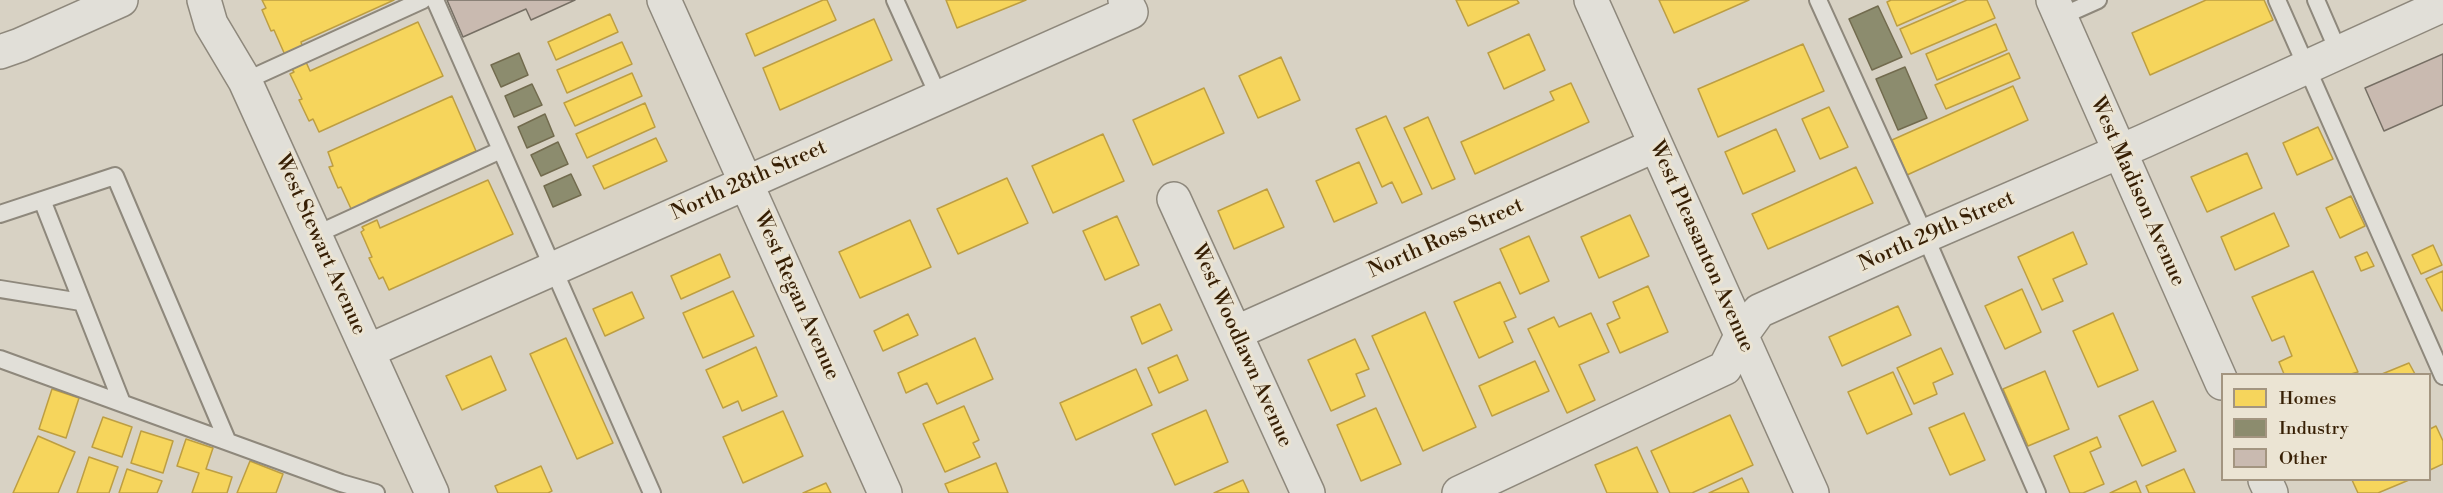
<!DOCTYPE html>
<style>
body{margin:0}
#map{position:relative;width:2443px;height:493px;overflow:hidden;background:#d8d2c4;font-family:"Libre Bodoni",serif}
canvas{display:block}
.legend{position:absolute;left:2221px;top:373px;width:210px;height:108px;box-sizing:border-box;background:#ebe4d3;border:2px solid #a39580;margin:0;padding:8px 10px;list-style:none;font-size:18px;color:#371f04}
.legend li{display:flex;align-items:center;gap:12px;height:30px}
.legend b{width:30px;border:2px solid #a39580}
</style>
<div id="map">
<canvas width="2443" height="493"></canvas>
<ul class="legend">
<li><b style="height:16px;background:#f6d55c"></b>Homes</li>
<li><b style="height:16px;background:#8c8c6e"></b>Industry</li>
<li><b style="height:16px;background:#c9bab0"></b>Other</li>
</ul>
</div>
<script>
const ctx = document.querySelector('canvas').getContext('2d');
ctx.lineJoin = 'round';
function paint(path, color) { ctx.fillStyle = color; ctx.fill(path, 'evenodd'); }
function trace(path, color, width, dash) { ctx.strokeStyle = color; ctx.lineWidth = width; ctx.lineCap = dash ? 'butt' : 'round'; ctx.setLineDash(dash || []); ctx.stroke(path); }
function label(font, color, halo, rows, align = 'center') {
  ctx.font = font + ' "Libre Bodoni",serif'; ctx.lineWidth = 6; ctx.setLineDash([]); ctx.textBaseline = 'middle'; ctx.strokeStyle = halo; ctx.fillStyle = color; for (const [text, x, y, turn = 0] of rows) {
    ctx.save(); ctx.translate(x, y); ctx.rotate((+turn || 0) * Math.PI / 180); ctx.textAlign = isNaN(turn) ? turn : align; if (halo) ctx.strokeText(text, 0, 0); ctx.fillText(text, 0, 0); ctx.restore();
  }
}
const homes = new Path2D(`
 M262 0H394L301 42 304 51 285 55 274 30 271 31 262 10 266 8Z
 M823 0H827L836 20 755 56 746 34Z
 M946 0H1026L957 28Z
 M1456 0H1517L1519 3 1468 26Z
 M1659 0H1749L1674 33Z
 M1891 0H1956L1897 26 1887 2Z
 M1967 0H1987L1995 18 1911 54 1900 29Z
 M2206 0H2264L2273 20 2150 75 2132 33Z
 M610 14 618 32 556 60 548 42Z
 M874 19 892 60 780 110 763 68Z
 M418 22 443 76 319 132 313 119 309 121 299 100 302 99 290 74 294 72 292 69 306 62 310 71Z
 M1996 24 2007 50 1937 80 1926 54Z
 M1529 34 1545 70 1504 89 1488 53Z
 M622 42 632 64 567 93 557 70Z
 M1803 44 1824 91 1718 137 1698 89Z
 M2009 53 2020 78 1946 109 1935 85Z
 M1281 57 1300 100 1258 118 1239 76Z
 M632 73 642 96 575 126 564 103Z
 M1571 83 1589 122 1475 174 1461 142 1554 100 1550 92Z
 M2013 86 2028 120 1907 175 1892 140Z
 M1204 88 1224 133 1153 165 1133 120Z
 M452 96 476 151 368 200 372 208 353 213 341 187 338 188 329 167 333 166 328 152Z
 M645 103 655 127 587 158 576 134Z
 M1829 107 1848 147 1820 159 1802 119Z
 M1386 116 1422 194 1402 203 1392 182 1382 187 1356 129Z
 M1428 117 1455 179 1432 189 1404 128Z
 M2318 127 2333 159 2297 175 2283 143Z
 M1776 129 1795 171 1743 194 1725 152Z
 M1103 134 1124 181 1053 213 1032 166Z
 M656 138 667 161 604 189 593 166Z
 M2247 153 2262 188 2207 212 2191 177Z
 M1359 162 1377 203 1334 222 1316 181Z
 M1856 167 1873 203 1768 249 1752 214Z
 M1007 178 1028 223 958 254 937 209Z
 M488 180 513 234 389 290 383 277 379 279 369 258 372 257 361 232 364 230 362 227 377 220 380 228Z
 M1267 189 1284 227 1234 249 1218 211Z
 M2351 196 2365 226 2340 238 2326 208Z
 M2274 213 2289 246 2235 270 2221 237Z
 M1630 215 1649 256 1599 278 1581 237Z
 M1117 216 1139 265 1105 280 1083 231Z
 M910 220 931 267 860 298 839 252Z
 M2073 232 2087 264 2053 279 2063 301 2042 310 2018 257Z
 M1529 236 1549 281 1520 294 1500 249Z
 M2433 245 2442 265 2421 274 2412 255Z
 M2367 252 2374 266 2361 271 2355 257Z
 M720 254 730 277 681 299 671 276Z
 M2313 271 2358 372 2351 374H2284L2279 362 2292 356 2284 336 2272 341 2252 297Z
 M2443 271V310L2442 311 2426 279Z
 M1500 282 1516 317 1504 322 1513 342 1479 358 1454 302Z
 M1648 286 1668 332 1620 353 1607 324 1620 318 1613 302Z
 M2022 289 2041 332 2005 349 1985 306Z
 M733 291 754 336 703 358 683 313Z
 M632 292 644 318 605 336 593 309Z
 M1160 304 1172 330 1142 344 1131 317Z
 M1898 306 1911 335 1842 366 1829 337Z
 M1425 312 1476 427 1423 451 1372 336Z
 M1591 313 1609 352 1579 365 1595 400 1567 413 1528 329 1554 317 1559 327Z
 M2113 313 2138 370 2098 387 2073 331Z
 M908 314 918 335 883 351 874 331Z
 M566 338 613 443 577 459 530 354Z
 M975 338 993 379 937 404 927 383 906 393 898 373Z
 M1355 339 1369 369 1356 374 1365 396 1331 411 1308 360Z
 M756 347 777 396 742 411 738 401 723 408 706 370Z
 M1941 348 1953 374 1933 383 1937 394 1914 404 1897 368Z
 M1177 355 1188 380 1159 393 1148 368Z
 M491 356 506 390 462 410 446 376Z
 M1535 361 1549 391 1492 416 1479 386Z
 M2409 363 2415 374H2382Z
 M1136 369 1152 405 1076 440 1060 403Z
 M2045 371 2069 429 2028 446 2003 389Z
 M1893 372 1912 414 1867 434 1848 392Z
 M52 389 79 398 66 438 39 429Z
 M2153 401 2176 451 2142 466 2119 416Z
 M964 406 979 440 973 443 980 457 945 472 923 424Z
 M1376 408 1401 464 1361 481 1337 425Z
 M1206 410 1228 462 1175 485 1152 434Z
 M783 411 803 456 743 483 723 437Z
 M1964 413 1985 460 1950 475 1929 428Z
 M1730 415 1753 465 1692 493H1670L1651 451Z
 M103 417 132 427 122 457 92 447Z
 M2436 426 2443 441V464L2430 470V429Z
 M141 431 173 441 163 473 131 463Z
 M38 436 75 452 58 493H13Z
 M2097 437 2101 447 2090 452 2104 484 2083 493H2070L2054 456Z
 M186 439 213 448 206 469 232 477 227 493H192L199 473 177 466Z
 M1637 447 1658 493H1607L1595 465Z
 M89 457 118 467 109 493H77Z
 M250 461 283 474 276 493H237Z
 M996 463 1008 493H949L945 484Z
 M541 466 552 491 548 493H498L495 486Z
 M127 469 162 481 157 493H119Z
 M2184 469 2195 493H2149L2146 486Z
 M1742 478 1749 493H1709Z
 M1243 480 1249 493H1214Z
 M2352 480H2409L2378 493H2358Z
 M2136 481 2141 493H2110Z
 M826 483 831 493H803Z`);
const industry = new Path2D(`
 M1878 6 1902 57 1872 70 1849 19Z
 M519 53 528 75 501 87 491 65Z
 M1905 67 1927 118 1898 130 1876 79Z
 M532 84 542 105 514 117 505 96Z
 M545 114 554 136 527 148 518 127Z
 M558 142 568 164 541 176 531 155Z
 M571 174 581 195 553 207 544 186Z`);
const building = new Path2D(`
 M447 0H575L531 20 526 9 463 37Z
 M2443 54V105L2384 131 2365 88Z`);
const service = new Path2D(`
 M435 0 652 493
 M895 0 939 97
 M1818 0 1925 236 2037 493
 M2277 0 2443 376
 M2316 0 2339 53
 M2060 17 2098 0
 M245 81 423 0
 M42 200 122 403
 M0 214 115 176 227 440
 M315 235 501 150
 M0 289 81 302
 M0 359 341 483 376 493`);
const minor = new Path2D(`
 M204 0 211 24 245 81 432 493
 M664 0 885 493
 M1591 0 1812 493
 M2053 0 2222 383
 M1174 199 1308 493
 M1235 333 1656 145
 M368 351 1131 12 1125 0
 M2265 480 2271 493
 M1459 493 1725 368 1741 336 1759 311 1925 236 2144 141 2443 5`);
const tertiary = new Path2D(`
 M0 52 20 45 121 0`);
const streetNames = [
 ["North 28th Street",749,181,-24],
 ["West Madison Avenue",2137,192,66],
 ["North 29th Street",1937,232,-24],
 ["North Ross Street",1446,239,-24],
 ["West Stewart Avenue",320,245,66],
 ["West Pleasanton Avenue",1701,247,66],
 ["West Regan Avenue",796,296,66],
 ["West Woodlawn Avenue",1241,346,66]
];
paint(homes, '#f6d55c');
trace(homes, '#bd9e42', 1.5);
paint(industry, '#8c8c6e');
trace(industry, '#726b4e', 1.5);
paint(building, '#c9bab0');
trace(building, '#766f64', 1.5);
trace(service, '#8e887c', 20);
trace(minor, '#8e887c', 36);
trace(tertiary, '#8e887c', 36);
trace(service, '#e1dfd8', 16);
trace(minor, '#e1dfd8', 33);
trace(tertiary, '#e1dfd8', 33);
label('21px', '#371f04', '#ebe4d3', streetNames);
</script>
